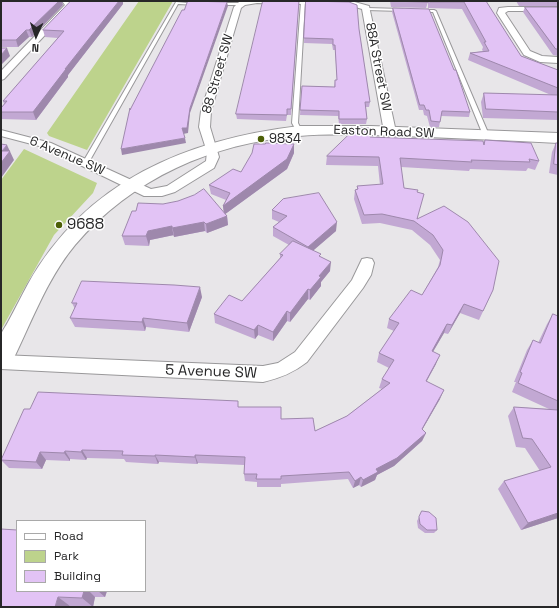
<!DOCTYPE html>
<style>
body{margin:0}
#map{position:relative;width:559px;height:608px;overflow:hidden;background:#e8e6e9;font-family:"Space Grotesk",sans-serif}
canvas{display:block}
.frame{position:absolute;inset:0;border:2px solid #272728;pointer-events:none}
.legend{position:absolute;left:16px;top:520px;width:130px;height:72px;box-sizing:border-box;background:#fff;border:1px solid #a9a9a9;margin:0;padding:5px 7px;list-style:none;font-size:12px;color:#272728}
.legend li{display:flex;align-items:center;gap:8px;height:20px}
.legend b{width:20px;border:1px solid #a9a9a9}
.north{position:absolute;left:16px;top:16px;width:40px;height:40px;-webkit-text-stroke:3px #fff;paint-order:stroke;rotate:183deg;font-size:11px;font-weight:700;line-height:16px;text-align:center;color:#272728}
.north::after{content:'';display:block;margin:auto;width:14px;height:18px;background:#272728;clip-path:polygon(50% 0,100% 100%,50% 72%,0 100%)}
</style>
<div id="map">
<canvas width="559" height="608"></canvas>
<div class="frame"></div>
<ul class="legend">
<li><b style="height:5px;background:#fff"></b>Road</li>
<li><b style="height:11px;background:#bdd38c"></b>Park</li>
<li><b style="height:11px;background:#e2c3f5"></b>Building</li>
</ul>
<div class="north">N</div>
</div>
<script>
const ctx = document.querySelector('canvas').getContext('2d');
ctx.lineJoin = 'round';
function paint(path, color) { ctx.fillStyle = color; ctx.fill(path, 'evenodd'); }
function trace(path, color, width, dash) { ctx.strokeStyle = color; ctx.lineWidth = width; ctx.lineCap = dash ? 'butt' : 'round'; ctx.setLineDash(dash || []); ctx.stroke(path); }
function label(font, color, halo, rows, align = 'center') {
  ctx.font = font + ' "Space Grotesk",sans-serif'; ctx.lineWidth = 3; ctx.setLineDash([]); ctx.textBaseline = 'middle'; ctx.strokeStyle = halo; ctx.fillStyle = color; for (const [text, x, y, turn = 0] of rows) {
    ctx.save(); ctx.translate(x, y); ctx.rotate((+turn || 0) * Math.PI / 180); ctx.textAlign = isNaN(turn) ? turn : align; if (halo) ctx.strokeText(text, 0, 0); ctx.fillText(text, 0, 0); ctx.restore();
  }
}
const green = new Path2D(`
 M139 1H173L87 150 49 136 47 133Z
 M24 149 97 183 93 193 54 235 1 330V180Z`);
const lane = new Path2D(`
 M303 1 305 2 298 123 302 131 299 133 297 132 292 123 301 2Z
 M176 2 199 4 197 5 178 4 89 162 86 164 84 163 83 162Z
 M216 3H240L242 4 240 5H217Z
 M367 8 402 9 404 10 402 11 366 10Z
 M420 10H434L436 11 489 135 488 136 483 135 433 12H419Z`);
const street = new Path2D(`
 M62 1H71L73 5 4 79 1 80V71L65 5Z
 M240 1H351L369 6 396 132 394 134H386L384 132 362 9 349 5 257 3 245 5 241 8 211 111 210 127 219 157 214 168 175 192 162 196H144L43 147 1 136V130L51 143 151 189 167 186 206 161 207 152 199 127 201 111 234 7Z
 M508 7H558V11H508L505 13 530 51 542 56 558 57V63L540 62 524 55 497 13 499 8Z
 M367 258 372 259 374 263 371 275 363 288 307 362C293 373 280 378 263 382L1 369V355L263 366 278 363 295 352 352 280 362 259Z`);
const secondary = new Path2D(`
 M300 126H371L558 133V143C506 140 453 138 401 136 367 135 333 133 299 136 213 143 132 178 75 245 46 280 30 326 10 366L1 369C1 359 0 345 1 335 2 331 6 326 8 322 15 309 21 297 28 284 86 181 187 139 300 126Z`);
const wall = new Path2D(`
 M1 1 63 5 32 37H29L18 47H1Z
 M71 1H123V4L68 75V77L36 120 1 119V108L4 104 3 101 58 38 45 37 43 30Z
 M299 1 291 115H287L286 121 237 119 236 114Z
 M306 1 359 29 370 102 369 107H366L367 119 366 124H339L338 116 300 115 302 86 334 87 335 80H337L335 50H333L332 44 304 43Z
 M390 1H427L428 2 426 8 391 7Z
 M428 1H486L521 56 558 70V120L483 118 481 102 484 93 551 95 468 60 470 53 483 51 482 50 483 47 462 9 428 8Z
 M516 1H558V6H519Z
 M525 7H558V56L553 55 523 12Z
 M393 8 470 112 469 117 441 116 439 127H430L427 116 424 115 423 110H419L392 12Z
 M370 137 483 143 485 140 539 161 535 170 528 168 526 171 470 169 469 171 401 167 404 188 417 192 418 219 493 290 479 320 460 313 448 334 444 333 433 352 436 364 427 381 440 399 422 430 426 433 422 441 394 466 377 475 375 480 361 487 359 485 353 488 348 479 281 484V487H257V482L245 481 244 474V465L198 463 197 464 159 462 158 464 126 462 124 459 87 458 86 460 70 459V461L46 460 42 469 9 468 1 460 30 409 239 407 281 419 315 431 347 416 382 389 379 388 382 379 389 368 377 362 379 353 394 331 387 328 389 319 422 295 438 267 440 260 430 245 412 230 380 223 362 224 354 199 355 190H357V186L380 185 378 166 326 165 327 156Z
 M556 143H558V175L549 173 552 152Z
 M294 144V153L287 169 225 214 227 216 228 225 207 233 205 231 174 237V235L150 240 149 246 125 245 122 236 224 212 223 206 226 200 211 194 209 185 241 172Z
 M272 210 336 231 313 250 321 257 330 271 321 282V286L310 300 308 299 290 322 287 321 273 341 258 335 255 339 215 323 214 314 242 301 280 258V254L289 245 273 236V227L279 222 272 219Z
 M202 297 189 332 146 327 145 331 75 327 70 318 75 309 72 303Z
 M553 314 558 316V518L521 530 498 489 504 481 540 471 525 448 516 447 508 416 514 407 549 409 512 392 516 382H514L527 350 533 340 538 343 547 324Z
 M422 511 437 530 434 533H425L418 528 417 521Z
 M17 591H107L105 597H95L93 607 70 606Z`);
const shadedWall = new Path2D(`
 M59 1H62L63 5 32 37 29 30Z
 M119 1H123V4L68 75V77L36 120 33 112 65 69Z
 M227 2 228 6 190 113 188 133 183 134 182 128 190 108Z
 M26 30 29 37 18 47 16 40Z
 M7 48 10 56 1 65V55Z
 M185 138 186 143 122 155 121 149Z
 M294 144V153L287 169 224 215 223 206Z
 M7 145 14 160 1 178V163L2 151Z
 M227 216 228 225 207 233 206 224Z
 M204 222 205 231 174 237 172 228Z
 M337 222 336 231 307 256 308 247Z
 M172 226 174 235 150 240 149 246 146 236 148 231Z
 M331 262 330 271 321 282V286L310 300V290L319 276Z
 M200 287 202 297 189 332 187 323Z
 M308 289V299L290 322V313Z
 M464 304 460 313 448 334 452 325Z
 M287 311V321L273 341V332Z
 M143 318 146 327 145 331 142 322Z
 M447 324 444 333 428 360 432 351Z
 M258 325V335L255 339 254 330Z
 M440 355 436 364 422 389 426 381Z
 M444 390 440 399 418 437 422 429Z
 M426 433 422 441 394 466 377 475 375 480 361 487 363 480 376 469Z
 M82 450 87 458 86 460 81 452Z
 M65 451 70 459V461L64 453Z
 M40 452 46 460 42 469 36 462Z
 M155 455 159 462 158 464 155 456Z
 M195 455 198 463 197 464 195 457Z
 M361 477 359 485 353 488 355 481Z
 M558 513V518L521 530 528 523Z
 M84 591H89L95 597 93 607 82 598Z
 M98 591H107L105 597Z
 M58 597 70 606V607H55Z`);
const building = new Path2D(`
 M1 1H59L29 30H26L16 40H1Z
 M71 1H119L65 69H66L33 112H1V108L7 101H3L64 31 43 30Z
 M188 1 227 2 190 108 187 128H182L185 138 121 149 130 108V110L182 10H184Z
 M263 1H299L291 109H287V115L236 114Z
 M306 1 349 2 357 5 359 29 370 102H365L367 119H339V111L300 110 302 86 335 87V80H337L335 45H333V39L304 38Z
 M392 1H427L428 2Z
 M430 1H486L521 56 558 70V88L470 53 489 51 484 42H486L464 2H430Z
 M525 7H558V49H556Z
 M393 8 429 9 454 70H456L470 112 442 111 440 122 431 121 429 110H426L424 105H420Z
 M1 48H7L1 55Z
 M484 93 558 95V112L486 109Z
 M357 127 369 128 370 137 483 141 484 145 485 140 531 143 539 161 529 159 530 162 471 160 472 162 400 158 404 188 418 190 417 192 424 194 417 219 444 206 468 222 499 261 493 290 483 311 464 304 452 325 447 324 432 351 440 355 426 381 444 390 422 429 426 433 397 458 376 469 378 472 363 480 361 477 355 481 349 472 281 476V479H256L257 474H244L245 457 195 455V457L155 455V456L122 455 123 451 82 450 81 452 65 451 64 453 40 452 36 462 1 460 24 409H30L38 392 238 401V407H281V419L313 418 315 431 347 416 390 383 382 379 394 360 379 353 399 323 389 319 411 290 422 295 440 265 443 250 433 235 414 221 382 214 364 215 355 190 358 189 357 186 383 184 379 157 327 156Z
 M266 143 294 144 287 159 223 206 230 193 209 185 233 169 241 172 252 153 254 144H265Z
 M556 143H558V165L554 164Z
 M1 144 7 145 2 151H10L1 163Z
 M204 189 227 216 206 224 204 222 172 228V226L148 231 146 236H122L132 211H136L138 203 163 204 178 201 194 195Z
 M319 193 337 222 308 247 273 227 287 216 272 210 283 199Z
 M293 241 321 254 319 256 331 262 319 276 321 277 310 290 308 289 290 313 287 311 273 332 258 325 254 330 214 314 229 295 242 301 283 255 280 254Z
 M82 281 174 285 200 287 187 323 143 318 142 322 70 318 77 303H72Z
 M553 314 558 316V401L518 383 522 373 520 372 533 340 540 343Z
 M514 407 558 410V513L528 523 504 481 551 467 532 439 523 438Z
 M422 511 429 512 436 518 437 530H427L420 524 419 517Z
 M1 529 17 530V591H84L82 598 58 597 55 607H1Z`);
const markers = [
 [261,139,4,"#4c5f07"],
 [59,225,4,"#4c5f07"]
];
const farStreetnames = [
 ["88A Street SW",378,67,79],
 ["88 Street SW",218,74,-74],
 ["Easton Road SW",384,132,2],
 ["6 Avenue SW",67,156,23]
];
const farPoinames = [
 ["9834",269,139]
];
const poiNames = [
 ["9688",67,225]
];
const streetNames = [
 ["5 Avenue SW",211,372,2]
];
paint(green, '#bdd38c');
trace(lane, '#99989a', 2);
trace(street, '#99989a', 2);
trace(secondary, '#99989a', 2);
paint(lane, '#fff');
paint(street, '#fff');
paint(secondary, '#fff');
paint(wall, '#c2a8d3');
paint(shadedWall, '#9e88ac');
paint(building, '#e2c3f5');
trace(building, '#9e88ac', 1);
for (const [x, y, r, color] of markers) { const dot = new Path2D(); dot.arc(x, y, r, 0, 2 * Math.PI); ctx.fillStyle = color; ctx.fill(dot); trace(dot, '#fff', 1.5); }
label('13px', '#272728', '#fff', farStreetnames);
label('13px', '#272728', '#fff', farPoinames, 'left');
label('15px', '#272728', '#fff', poiNames, 'left');
label('15px', '#272728', '#fff', streetNames);
</script>
